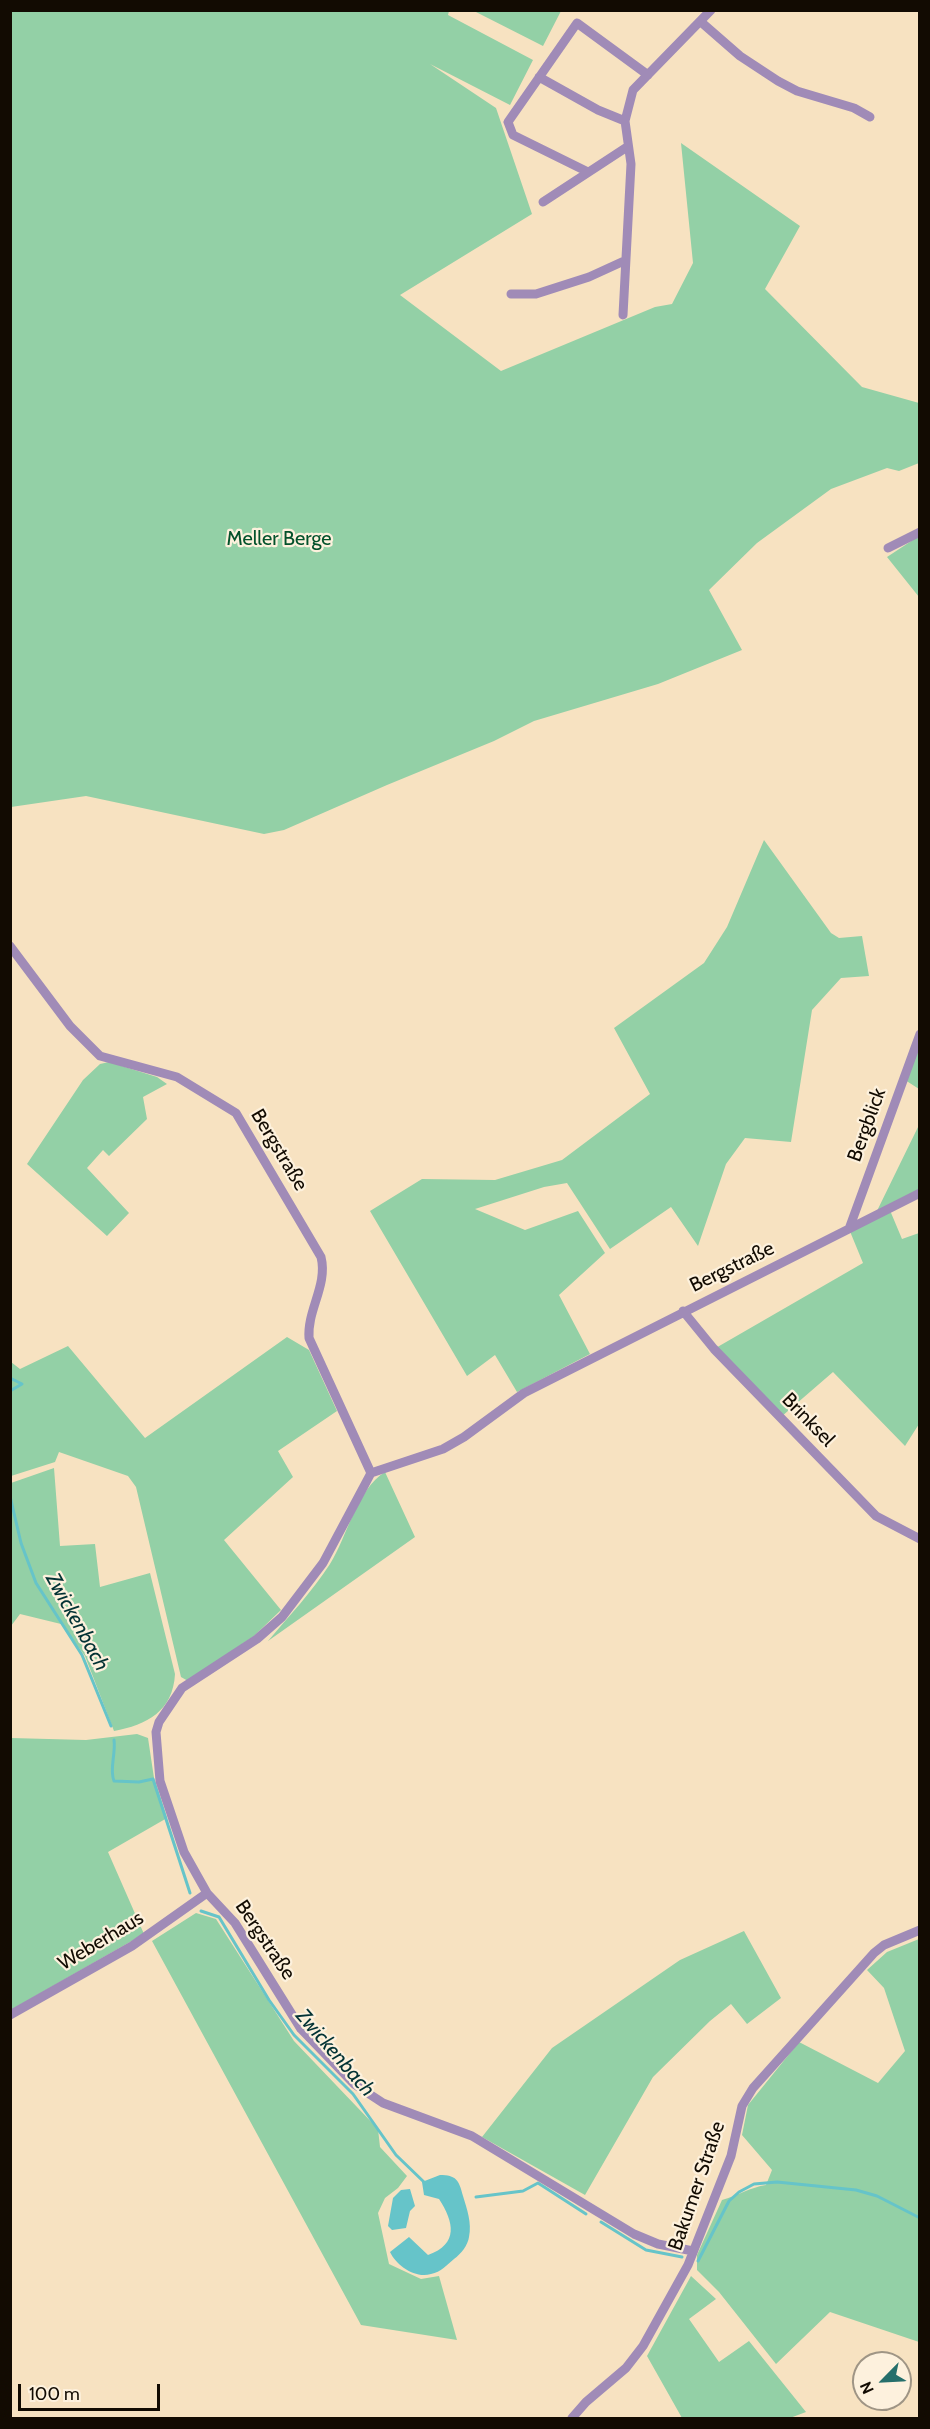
<!DOCTYPE html>
<meta charset="utf-8">
<style>
body{margin:0}
#map{position:relative;width:930px;height:2429px;overflow:hidden;background:#f7e2c1;font-family:Cabin,sans-serif}
canvas{display:block}
.frame{position:absolute;inset:0;border:12px solid #120b02;pointer-events:none}
.north{position:absolute;left:852px;top:2351px;width:60px;height:60px;box-sizing:border-box;background:#fdf1dd;border:2px solid #9f9585;border-radius:50%;rotate:246deg;font-size:16px;font-weight:700;line-height:24px;text-align:center;color:#120b02}
.north::after{content:'';display:block;margin:auto;width:21px;height:27px;background:#256f6b;clip-path:polygon(50% 0,100% 100%,50% 72%,0 100%)}
.scale{position:absolute;left:18px;top:2384px;width:142px;height:27px;box-sizing:border-box;border:3px solid #120b02;border-top:0;padding-left:8px;font-size:18px;line-height:21px;white-space:nowrap;color:#120b02;-webkit-text-stroke:4px #fdf1dd;paint-order:stroke}
</style>
<div id="map">
<canvas width="930" height="2429"></canvas>
<div class="frame"></div>
<div class="north">N</div>
<div class="scale">100 m</div>
</div>
<script>
const ctx = document.querySelector('canvas').getContext('2d');
ctx.lineJoin = 'round';
function paint(path, color) { ctx.fillStyle = color; ctx.fill(path, 'evenodd'); }
function trace(path, color, width, dash) { ctx.strokeStyle = color; ctx.lineWidth = width; ctx.lineCap = dash ? 'butt' : 'round'; ctx.setLineDash(dash || []); ctx.stroke(path); }
function label(font, color, halo, rows, align = 'center') {
  ctx.font = font + ' Cabin,sans-serif'; ctx.lineWidth = 4.5; ctx.setLineDash([]); ctx.textBaseline = 'middle'; ctx.strokeStyle = halo; ctx.fillStyle = color; for (const [text, x, y, turn = 0] of rows) {
    ctx.save(); ctx.translate(x, y); ctx.rotate((+turn || 0) * Math.PI / 180); ctx.textAlign = isNaN(turn) ? turn : align; if (halo) ctx.strokeText(text, 0, 0); ctx.fillText(text, 0, 0); ctx.restore();
  }
}
const green = new Path2D(`
 M10 11H449L448 15 533 60 510 105 430 64 496 108 532 214 400 295 501 371 655 307 672 304 693 263 681 143 800 226 765 289 862 387 919 403V463L899 471 887 468 831 489 757 543 709 590 742 650 658 684 534 721 494 741 387 785 284 830 264 834 86 796 11 807Z
 M474 11H561L543 46Z
 M919 536V597L887 557Z
 M764 840 831 933 839 938 862 936 869 976 841 978 812 1010 791 1142 745 1138 726 1164 698 1246 671 1207 610 1249 567 1183 544 1187 475 1209 525 1230 578 1211 605 1253 559 1295 590 1354 517 1392 495 1355 467 1376 370 1211 422 1179 495 1180 562 1160 650 1094 614 1028 704 963 727 927Z
 M919 1037V1089L905 1080Z
 M109 1062 157 1077 167 1084 143 1097 147 1119 109 1156 103 1150 87 1168 129 1213 107 1236 27 1164 83 1080 100 1064Z
 M919 1125V1190L889 1208 902 1239 919 1233V1424L905 1446 833 1372 781 1417 714 1349 863 1263 849 1229 875 1215Z
 M287 1337 309 1350 337 1411 278 1451 293 1477 224 1540 281 1610 254 1636 188 1681 181 1677 136 1487 128 1476 59 1452 55 1462 11 1476V1362L20 1369 68 1346 145 1438Z
 M54 1468 60 1546 95 1544 100 1587 150 1573 175 1674C173 1711 147 1725 114 1731L85 1656 61 1624 20 1614 11 1626V1483Z
 M385 1472 415 1537 268 1641C289 1616 312 1592 330 1564 347 1537 357 1489 385 1472Z
 M137 1734 148 1738 154 1778 167 1818 108 1852 144 1934 11 2010V1738L86 1740Z
 M196 1913 216 1919 294 2041 378 2129 380 2147 407 2176 398 2188 385 2198 378 2213 389 2264 421 2279 439 2276 457 2340 361 2325 152 1941Z
 M744 1931 781 1998 747 2024 731 2004 710 2021 653 2077 585 2195 482 2137 552 2048 680 1960Z
 M919 1939V2342L830 2312 776 2364 719 2292 697 2270V2255L722 2200C737 2196 751 2187 766 2185L772 2170 742 2135 748 2105 799 2042 878 2083 905 2051 884 1988 867 1970 887 1952Z
 M691 2276 716 2299 689 2319 719 2362 749 2341 806 2412 790 2418H682L647 2356Z`);
const water = new Path2D(`
 M440 2175C456 2175 459 2180 463 2196 467 2209 472 2223 469 2237 468 2245 461 2254 454 2259 447 2265 441 2272 431 2274 415 2279 396 2265 390 2252L409 2237 428 2255C459 2244 454 2222 439 2199L424 2195 422 2182Z
 M410 2189 415 2206 410 2211 406 2228 392 2230 388 2226 393 2198 401 2190Z`);
const stream = new Path2D(`
 M10 1378 22 1384 10 1391
 M10 1496 21 1543 36 1583 82 1655 111 1726
 M114 1740C116 1754 109 1769 114 1781L139 1782 153 1779 190 1893
 M201 1911 219 1917 269 2000 294 2035 353 2094 396 2155 425 2183
 M476 2197 523 2191 538 2183 586 2214
 M601 2222 646 2250 682 2257
 M698 2261 729 2201 739 2192 754 2184 777 2182 856 2190 877 2196 920 2218`);
const street = new Path2D(`
 M701 22 740 56 778 81 797 91 854 108 870 117
 M539 77 598 110 625 121
 M588 172 513 135 508 122 577 23 648 75
 M543 202 627 147
 M511 294H536L589 277 624 261
 M623 315 631 164 625 121 633 90 711 10
 M888 548 920 532
 M10 946 70 1026 100 1056 177 1077 236 1113 321 1257C328 1285 307 1310 309 1338L371 1473
 M849 1229 920 1034
 M683 1311 714 1349 876 1516 920 1539
 M10 2015 132 1946 207 1893
 M693 2251 658 2244 634 2234 472 2136 383 2103 354 2084 301 2029 235 1923 207 1893 184 1852 160 1781 156 1732 159 1722 182 1688 257 1639 282 1617 323 1563 371 1473 443 1449 464 1437 524 1393 920 1193
 M572 2418 586 2402 626 2368 643 2346 688 2265 731 2156 742 2106 753 2088 874 1953 884 1945 920 1930`);
const parkNames = [
 ["Meller Berge",279,539]
];
const streetNames = [
 ["Bergblick",867,1125,-70],
 ["Bergstraße",279,1150,59],
 ["Bergstraße",732,1267,-26],
 ["Brinksel",808,1420,46],
 ["Bergstraße",265,1940,56],
 ["Weberhaus",101,1941,-31],
 ["Bakumer Straße",697,2186,-71]
];
const waterNames = [
 ["Zwickenbach",77,1622,61],
 ["Zwickenbach",335,2053,49]
];
paint(green, '#93d0a6');
paint(water, '#66c4c9');
trace(stream, '#66c4c9', 3);
trace(street, '#a08bb7', 9);
label('20px', '#03522b', '#fdf1dd', parkNames);
label('20px', '#120b02', '#fdf1dd', streetNames);
label('italic 21px', '#023234', '#fdf1dd', waterNames);
</script>
